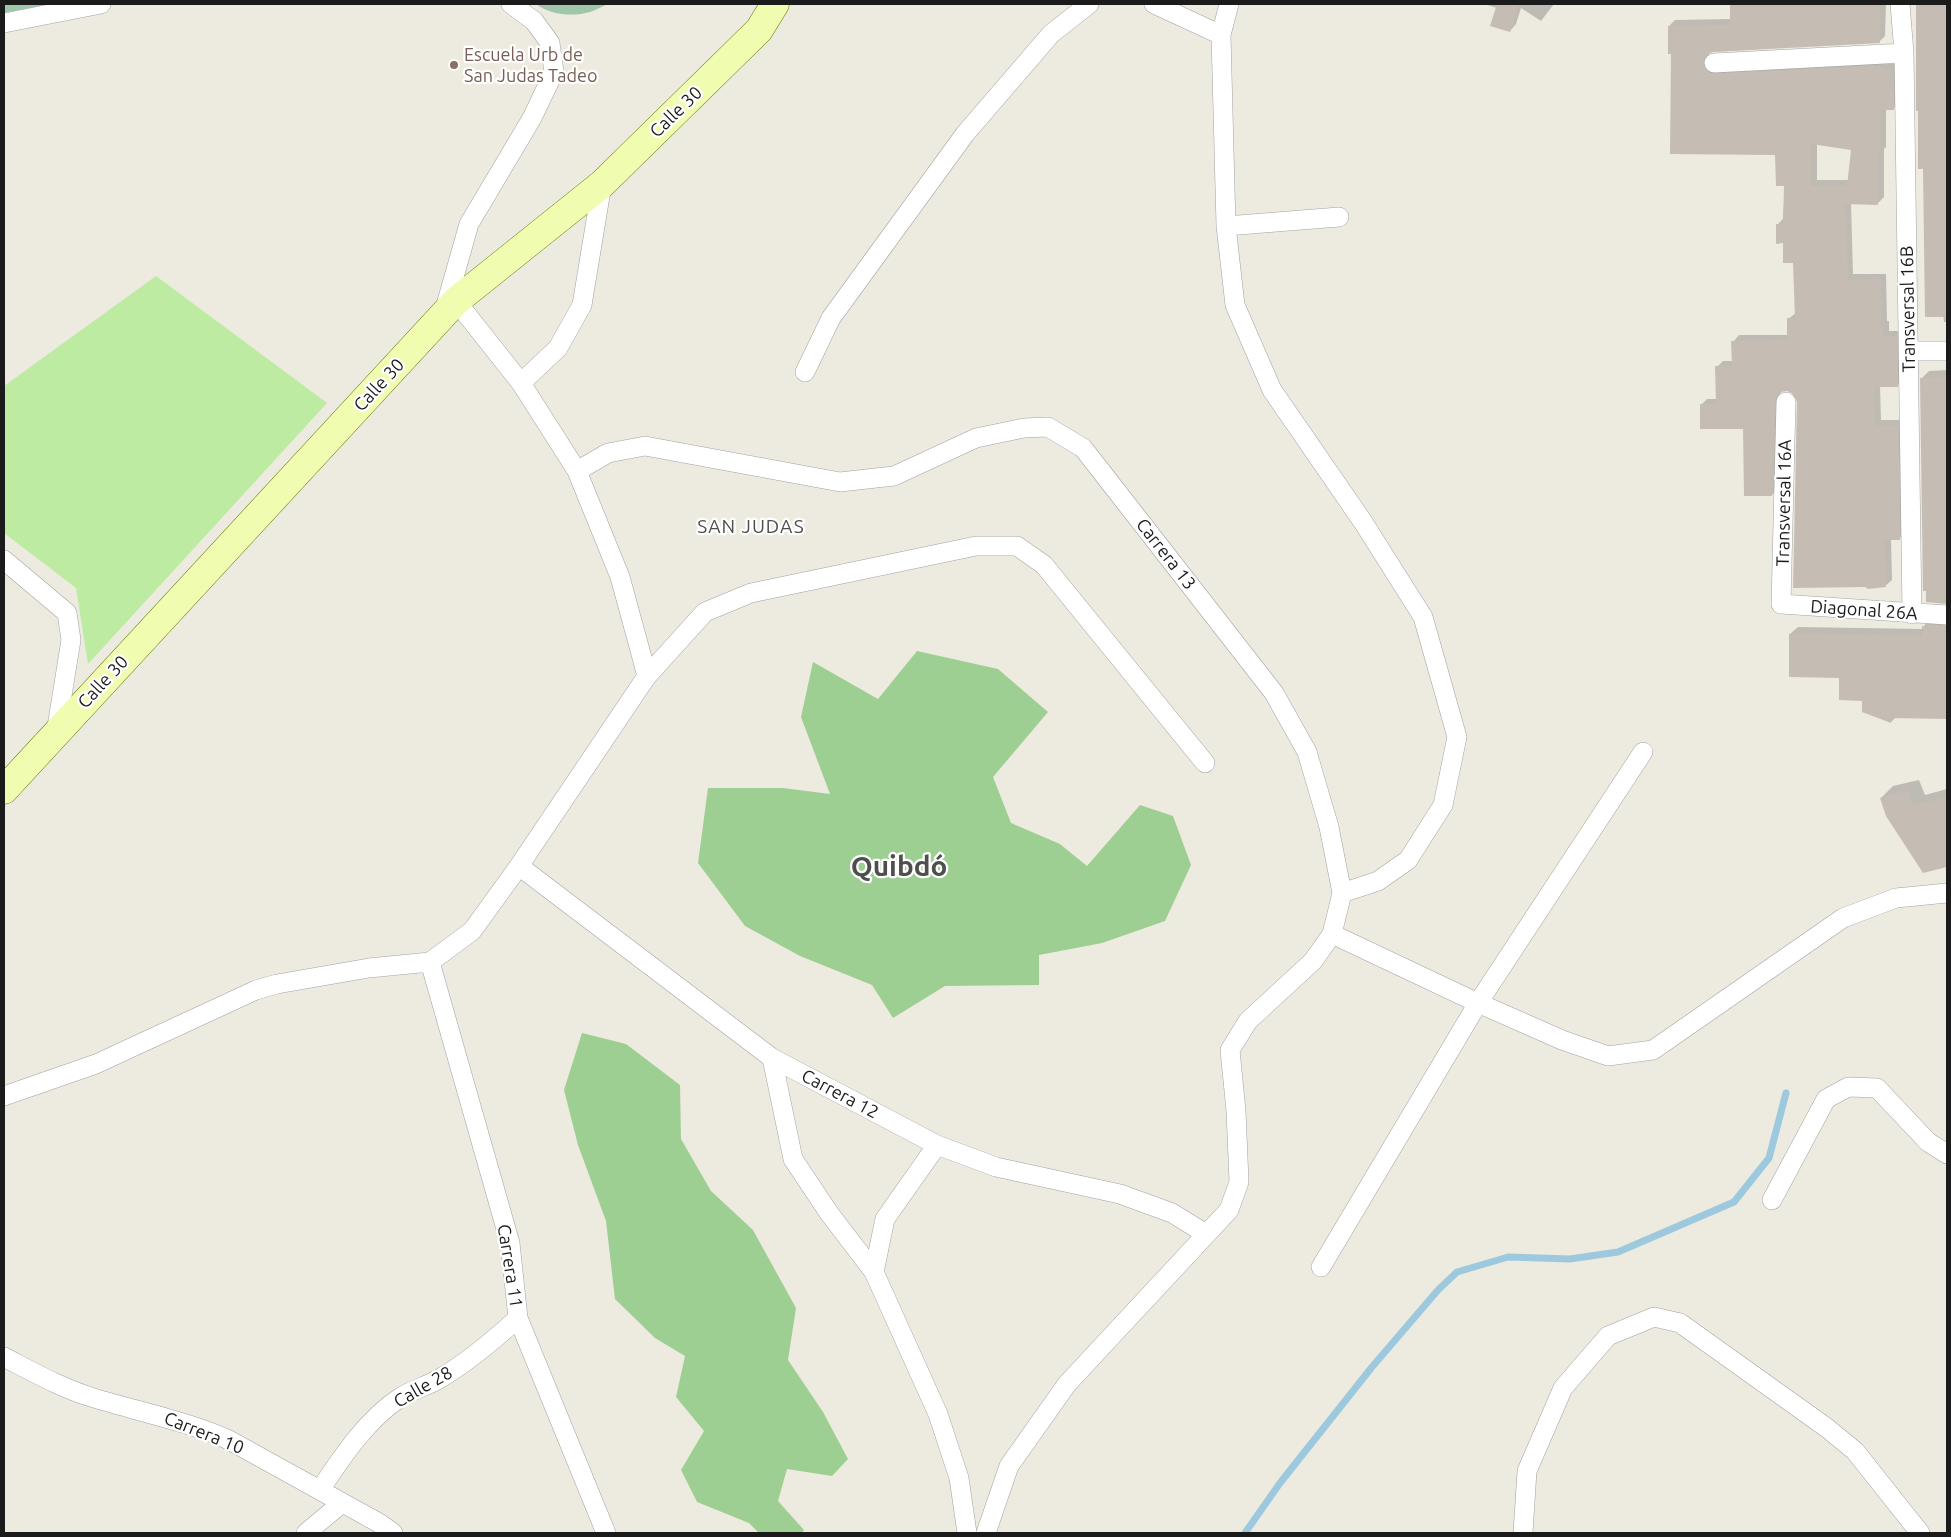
<!DOCTYPE html>
<meta charset="utf-8">
<style>
body{margin:0}
#map{position:relative;width:1951px;height:1537px;overflow:hidden;background:#edeae0;font-family:Ubuntu,sans-serif}
canvas{display:block}
.frame{position:absolute;inset:0;border:5px solid #1b1b1b;pointer-events:none}
</style>
<div id="map">
<canvas width="1951" height="1537"></canvas>
<div class="frame"></div>
</div>
<script>
const ctx = document.querySelector('canvas').getContext('2d');
ctx.lineJoin = 'round';
function paint(path, color) { ctx.fillStyle = color; ctx.fill(path, 'evenodd'); }
function trace(path, color, width, dash) { ctx.strokeStyle = color; ctx.lineWidth = width; ctx.lineCap = dash ? 'butt' : 'round'; ctx.setLineDash(dash || []); ctx.stroke(path); }
function label(font, color, halo, rows, align = 'center') {
  ctx.font = font + ' Ubuntu,sans-serif'; ctx.lineWidth = 4.5; ctx.setLineDash([]); ctx.textBaseline = 'middle'; ctx.strokeStyle = halo; ctx.fillStyle = color; for (const [text, x, y, turn = 0] of rows) {
    ctx.save(); ctx.translate(x, y); ctx.rotate((+turn || 0) * Math.PI / 180); ctx.textAlign = isNaN(turn) ? turn : align; if (halo) ctx.strokeText(text, 0, 0); ctx.fillText(text, 0, 0); ctx.restore();
  }
}
const grass = new Path2D(`
 M156 276 327 403 88 664 76 588 4 533V386Z`);
const forest = new Path2D(`
 M917 651 998 669 1048 712 993 777 1011 823 1060 844 1087 866 1140 805 1173 816 1191 865 1165 921 1102 943 1039 955V985L945 986 893 1018 872 985 800 956 745 926 698 863 708 788H783L830 794 801 717 813 662 878 699Z
 M582 1033 626 1044 680 1085 681 1139 711 1191 753 1230 796 1308 788 1360 823 1412 848 1459 832 1476 787 1469 778 1501 804 1530 802 1533H759L749 1523 697 1502 681 1470 704 1431 676 1397 685 1356 655 1338 615 1299 606 1221 578 1145 564 1090Z`);
const cemetery = new Path2D(`
 M4 4H50L4 13Z
 M536 4H608C603 6 596 10 590 12 573 17 550 15 536 4Z`);
const shadow = new Path2D(`
 M1484 4H1554L1541 21 1521 8 1516 24 1510 31 1497 8Z
 M1731 4H1886L1885 36 1879 42 1709 52 1708 57 1899 63V103L1893 109H1886V147L1884 149V197L1878 203H1851L1853 274H1886L1887 321H1889V331H1902L1903 380 1897 386H1880L1881 420H1904L1905 533 1899 539H1891L1892 580 1885 586 1793 392 1787 390 1782 391 1780 394 1778 488 1772 495 1744 428 1701 405 1707 399H1717V367L1723 361H1733V342L1739 335H1788V319L1796 313 1795 262 1777 225 1783 219 1785 185 1777 154 1672 52 1669 26 1675 20 1731 19ZM1817 144 1852 149 1849 180H1817Z
 M1917 4H1947V322H1944L1919 110 1917 109Z
 M1947 370V603L1927 601 1921 379 1929 371Z
 M1947 618V717H1896L1891 722 1790 634 1798 627 1923 629V627L1930 619Z
 M1919 780 1925 795 1947 789V866L1924 872 1881 798 1893 786Z`);
const stream = new Path2D(`
 M1245 1533 1280 1483 1372 1367 1438 1290 1457 1272 1508 1257 1570 1259 1618 1252 1734 1202 1769 1158 1786 1093`);
const building = new Path2D(`
 M1497 4H1519L1510 32 1490 26Z
 M1730 4H1880V43L1713 52 1708 54 1703 63 1705 70 1715 74 1880 66V68L1893 69 1894 110H1881L1880 154H1878V205L1845 204 1848 280 1881 279V327H1883V336H1897L1898 387H1874L1875 426H1898L1900 540H1885L1886 587 1868 589 1865 587 1793 588 1797 402 1792 393 1787 391 1781 392 1777 396 1775 401 1772 496H1744L1743 429H1700V404H1716L1715 366H1732L1731 341 1787 340V318H1795L1793 263H1783V243L1776 244V224H1783L1784 186H1776L1775 155 1670 154 1671 54H1668V26L1730 25ZM1811 144 1851 150 1847 186H1811Z
 M1916 4H1947V317H1925L1923 169H1918V111H1916Z
 M1947 377V604L1926 602V591H1923L1920 378Z
 M1927 625 1947 626V719L1891 718V723L1862 712V701L1839 700V678L1789 677V634L1922 636V626L1927 627Z
 M1908 791 1913 806 1947 797V867L1923 873 1886 816 1880 798Z`);
const street = new Path2D(`
 M1154 4 1221 35
 M1229 4 1221 35 1226 226 1235 305 1272 390 1363 522 1423 617 1457 737 1443 805 1408 860 1378 881 1342 893
 M1900 4 1904 53 1912 614
 M4 23 101 4
 M1714 63 1904 53
 M1226 226 1339 217
 M456 301 521 383 577 471 620 577 647 676
 M444 312 469 224 532 118 554 72 550 43 534 21 511 4
 M1908 351H1947
 M805 372 831 318 965 134 1051 34 1089 4
 M521 383 558 348 582 305 602 184
 M1786 402 1781 604 1947 615
 M577 471 608 453 645 446 840 482 894 476 976 438 1024 428 1048 427 1083 448 1274 693 1307 752 1329 827 1342 893 1332 934 1313 961 1248 1021 1230 1050 1236 1111 1239 1182 1229 1210 1067 1384 1009 1466 986 1533
 M4 560 67 613 71 640 56 733
 M519 866 772 1058 937 1145 996 1167 1120 1194 1172 1213 1206 1234
 M1332 934 1478 1003 1562 1040 1608 1056 1653 1050 1843 918 1896 898 1947 893
 M430 962 510 1243 518 1318 606 1533
 M772 1058 793 1159 829 1213 874 1272
 M4 1096 96 1064 256 990 277 984 369 968 430 962 472 931 519 866 647 676 705 612 751 593 976 546H1017L1044 565 1205 763
 M937 1145 885 1219 874 1272 938 1414 959 1478 967 1533
 M1772 1200 1826 1099 1848 1087 1877 1088 1928 1142 1947 1154
 M1321 1267 1478 1003 1643 752
 M4 1357C33 1372 63 1389 94 1398 140 1412 186 1421 229 1440L379 1523 393 1533
 M320 1490C342 1457 367 1419 401 1397 412 1390 427 1386 439 1379 468 1362 494 1340 518 1318
 M306 1533 342 1503
 M1523 1533 1527 1471 1563 1388 1608 1336 1654 1317 1680 1323 1827 1428 1855 1451 1920 1533`);
const secondary = new Path2D(`
 M4 790 456 301 602 184 759 30 775 4`);
const markers = [
 [454,65,5,"#8d6e63"]
];
const educationNames = [
 ["Escuela Urb de",464,55],
 ["San Judas Tadeo",464,76]
];
const streetNames = [
 ["Calle 30",676,112,-44],
 ["Transversal 16B",1908,309,-91],
 ["Calle 30",379,385,-47],
 ["Transversal 16A",1784,503,-89],
 ["Carrera 13",1166,554,52],
 ["Diagonal 26A",1864,610,4],
 ["Calle 30",103,682,-47],
 ["Carrera 12",840,1094,28],
 ["Carrera 11",510,1266,81],
 ["Calle 28",423,1387,-30],
 ["Carrera 10",204,1433,22]
];
const neighbourhoodNames = [
 ["SAN JUDAS",751,527]
];
const townNames = [
 ["Quibdó",899,867]
];
paint(grass, '#beeba2');
paint(forest, '#9ecf92');
paint(cemetery, '#a0c7aa');
paint(shadow, '#0003');
trace(stream, '#9dc9de', 7);
paint(building, '#c5bdb3');
trace(street, '#a2a2a2', 20);
trace(secondary, '#5c7400', 29);
trace(street, '#fff', 19);
trace(secondary, '#f0fcaf', 28);
for (const [x, y, r, color] of markers) { const dot = new Path2D(); dot.arc(x, y, r, 0, 2 * Math.PI); ctx.fillStyle = color; ctx.fill(dot); trace(dot, '#fff', 2); }
label('18px', '#785e54', '#fff', educationNames, 'left');
label('18px', '#1b1b1b', '#fff', streetNames);
ctx.letterSpacing = '1px';
label('19px', '#4e4e4e', '#fff', neighbourhoodNames);
ctx.letterSpacing = '0px';
label('bold 28px', '#4e4e4e', '#fff', townNames);
</script>
